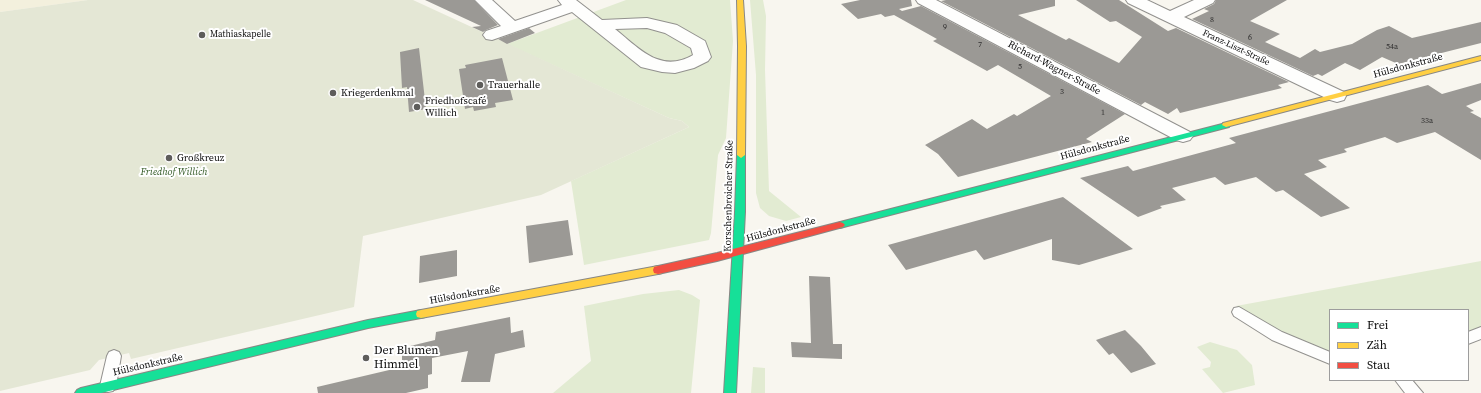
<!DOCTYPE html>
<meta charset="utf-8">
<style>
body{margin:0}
#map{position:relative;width:1481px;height:393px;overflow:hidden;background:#f8f6ef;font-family:"Source Serif 4",serif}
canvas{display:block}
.legend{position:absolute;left:1329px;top:309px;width:140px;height:72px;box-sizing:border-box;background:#fff;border:1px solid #9d9d9d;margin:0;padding:5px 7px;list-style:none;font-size:12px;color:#0b0b0b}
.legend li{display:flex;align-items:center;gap:8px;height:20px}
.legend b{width:20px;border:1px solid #9d9d9d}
</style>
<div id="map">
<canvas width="1481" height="393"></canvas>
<ul class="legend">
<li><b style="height:5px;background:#16e098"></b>Frei</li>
<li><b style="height:5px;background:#ffcf43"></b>Zäh</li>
<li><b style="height:5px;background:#f24e42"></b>Stau</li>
</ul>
</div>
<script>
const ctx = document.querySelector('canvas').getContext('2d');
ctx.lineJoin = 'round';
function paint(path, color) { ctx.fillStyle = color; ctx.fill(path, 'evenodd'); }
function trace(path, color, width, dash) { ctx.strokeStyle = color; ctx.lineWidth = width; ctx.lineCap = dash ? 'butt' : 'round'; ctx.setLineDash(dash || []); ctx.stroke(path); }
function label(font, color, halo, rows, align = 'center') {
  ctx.font = font + ' "Source Serif 4",serif'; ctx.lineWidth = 4; ctx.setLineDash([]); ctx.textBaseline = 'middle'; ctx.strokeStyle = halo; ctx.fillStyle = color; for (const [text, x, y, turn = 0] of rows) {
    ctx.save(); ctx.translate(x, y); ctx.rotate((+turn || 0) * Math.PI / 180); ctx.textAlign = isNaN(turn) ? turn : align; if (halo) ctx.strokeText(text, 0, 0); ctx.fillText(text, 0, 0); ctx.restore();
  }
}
const farmland = new Path2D(`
 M0 0H88L0 12Z`);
const green = new Path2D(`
 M626 0H730L733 41 726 138 718 155 711 233 709 240 584 265 571 181 689 127 682 121 669 118 507 44Z
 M750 0H763L766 16 765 70 769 191 801 217 786 221 769 216 760 208 756 193V75Z
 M1481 261V327L1468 335V310H1330V353L1272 330 1236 306Z
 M679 290 692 295 700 300 691 393H553L591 361 584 306 643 294Z
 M1210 342 1237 350 1252 365 1255 385 1223 393 1202 369 1210 367 1211 362 1197 347Z
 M753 367 765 368V393H751Z`);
const cemetery = new Path2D(`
 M88 0H413L669 118 682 121 689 127 541 195 363 236 354 307 131 359 129 353 99 360 90 370 0 391V12Z`);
const building = new Path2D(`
 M425 0H474L498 25 486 30 483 32 472 27 481 26Z
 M860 0H911L912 6 899 9 902 11 921 6 1125 114 1086 139 1092 142 958 177 938 154 925 145 972 119 987 129 1014 114 1017 116 1051 96 998 65 987 71 933 41 937 39 894 15 885 17 881 14 858 19 841 4Z
 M946 0H1055V6L1018 15 1066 40 1069 38 1119 63 1142 37 1116 21 1110 22 1076 0H1119L1168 31 1176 28 1289 82 1278 85 1282 88 1180 113 1177 108 1168 114 1145 102 1141 105 941 1Z
 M1216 0H1287L1250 21 1280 34 1265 42 1300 58 1315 49 1320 52 1352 44 1377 30 1389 26 1412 38 1481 22V43L1398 64 1382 57 1360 70 1345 63 1322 76 1318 74 1313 76 1192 19 1209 11 1204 9 1214 4Z
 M529 28 535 33 507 44 498 39Z
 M419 48 426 109 409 112 407 87 402 88 400 52Z
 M502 58 513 100 495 103 496 107 474 111 473 107 465 109 459 69 466 68 465 65Z
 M1481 83V100L1466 106 1474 111 1470 112 1481 118V160L1435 132 1397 143 1385 137 1344 149 1347 152 1318 160 1327 167 1304 174 1350 208 1321 217 1283 190 1276 192 1256 177 1225 185 1215 177 1172 188 1186 200 1160 206 1162 208 1138 217 1080 178 1128 166 1133 171 1236 143 1229 138 1428 85 1442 94Z
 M1063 197 1133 249 1079 265 1052 260V239L984 260 976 250 906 270 888 245Z
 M568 220 573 255 529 263 526 226Z
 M457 250V276L419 283 420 256Z
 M809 276 830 277 833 344H842V359L792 357 791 342 811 343Z
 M510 317 511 333 523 330 525 347 495 354 490 382H461L468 351 432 358V374L428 375V388L406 393H318L317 387 402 367V348L435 340 436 332Z
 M1125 330 1141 346 1156 364 1131 373 1113 353 1109 355 1096 340Z`);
const lane = new Path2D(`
 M1239 307 1282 332 1330 352V364L1272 340 1234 316 1232 312 1234 308Z
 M1481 327V339L1468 344V332Z
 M114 350 119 352 121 356 116 386 113 391 108 392 103 391 100 386 107 356 109 352Z
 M1395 380H1412L1423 393H1405Z`);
const street = new Path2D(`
 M475 0H492L515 21 562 5 558 0H576L602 20 647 18 677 25 705 41 711 57 708 61 694 68 675 73 662 72 641 67 572 12 492 40 486 39 483 35 486 31 501 26ZM647 28 665 33 691 48 693 55C660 74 639 48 615 29Z
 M916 0H936L1190 132 1193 136 1190 140 1183 142 1176 140 918 3Z
 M1126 0H1147L1170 11 1194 0H1215L1213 3 1184 17 1344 92 1346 96 1344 100 1337 102 1330 100 1128 3Z`);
const fast = new Path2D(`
 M1226 123 1230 125 1229 127 840 228 835 225 840 222Z
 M741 152 745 155V212L736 393H724L735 212 737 155Z
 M421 310 425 311 426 314 425 317 421 318 368 328 101 393H75L77 390 81 388 368 320Z`);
const slow = new Path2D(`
 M737 0H743L746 46 745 155 741 158 737 155 738 46Z
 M1481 56V60L1226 127 1222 125 1223 123Z
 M658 266 662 267 663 270 662 273 658 274 421 318 417 317 416 314 417 311 421 310Z`);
const jam = new Path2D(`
 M840 222 843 223 845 225 843 227 717 261 658 274 654 273 653 270 654 267 658 266 717 253Z`);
const markers = [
 [202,35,4,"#5e5d5b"],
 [480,85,4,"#5e5d5b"],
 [333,93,4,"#5e5d5b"],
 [417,107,4,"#5e5d5b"],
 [169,158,4,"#5e5d5b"],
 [366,358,4,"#5e5d5b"]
];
const numberNames = [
 ["8",1212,20],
 ["9",945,27],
 ["6",1250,38],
 ["7",980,45],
 ["54a",1392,47],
 ["5",1020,67],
 ["3",1062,92],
 ["1",1103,113],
 ["33a",1427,121]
];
const farPoinames = [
 ["Mathiaskapelle",210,35]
];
const farStreetnames = [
 ["Franz-Liszt-Straße",1236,48,25]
];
const streetNames = [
 ["Hülsdonkstraße",1408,66,-15],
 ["Richard-Wagner-Straße",1054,68,28],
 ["Hülsdonkstraße",1095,148,-15],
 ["Korschenbroicher Straße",729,196,-89],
 ["Hülsdonkstraße",781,230,-15],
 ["Hülsdonkstraße",465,295,-10],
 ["Hülsdonkstraße",148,365,-13]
];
const poiNames = [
 ["Trauerhalle",488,85],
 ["Kriegerdenkmal",341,93],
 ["Friedhofscafé",425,101],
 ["Willich",425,113],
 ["Großkreuz",177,158]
];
const parkNames = [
 ["Friedhof Willich",174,172]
];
const nearPoinames = [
 ["Der Blumen",374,351],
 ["Himmel",374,365]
];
paint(farmland, '#f3f0dd');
paint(green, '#e2ebd2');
paint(cemetery, '#e4e7d5');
paint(building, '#9b9995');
trace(lane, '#92918e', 2);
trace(street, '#92918e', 2);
trace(fast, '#888784', 2);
trace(slow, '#888784', 2);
trace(jam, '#888784', 2);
paint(lane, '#fefefd');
paint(street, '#fefefd');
paint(fast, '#16e098');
paint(slow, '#ffcf43');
paint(jam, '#f24e42');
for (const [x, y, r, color] of markers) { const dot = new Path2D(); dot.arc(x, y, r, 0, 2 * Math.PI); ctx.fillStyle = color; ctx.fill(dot); trace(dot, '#fff', 1.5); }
label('8px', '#2f2e2e', null, numberNames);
label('9px', '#0b0b0b', '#fff', farPoinames, 'left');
label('9px', '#0b0b0b', '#fff', farStreetnames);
label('10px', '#0b0b0b', '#fff', streetNames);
label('10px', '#0b0b0b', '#fff', poiNames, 'left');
label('italic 10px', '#325925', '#fff', parkNames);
label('12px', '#0b0b0b', '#fff', nearPoinames, 'left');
</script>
